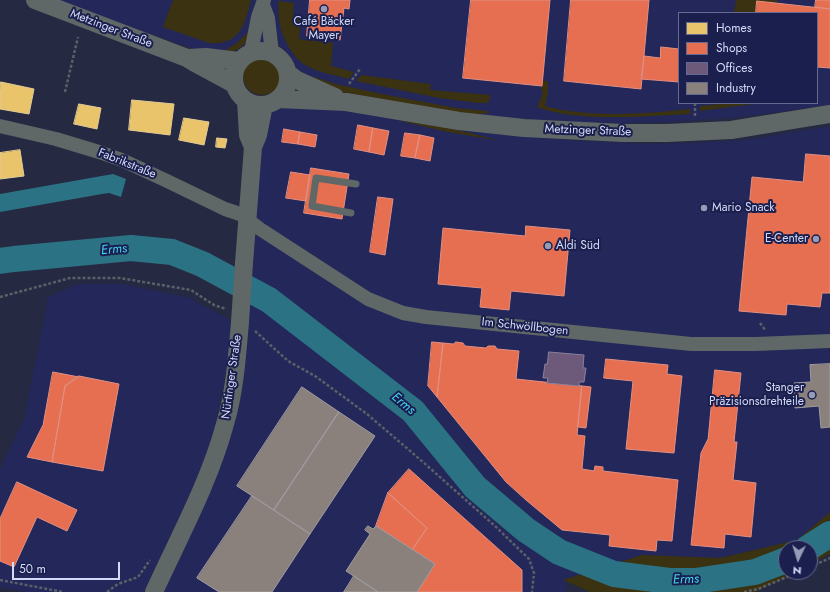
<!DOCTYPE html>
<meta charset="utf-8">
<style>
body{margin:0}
#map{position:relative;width:830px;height:592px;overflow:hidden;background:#262942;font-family:Jost,sans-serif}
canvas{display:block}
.legend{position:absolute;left:678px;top:12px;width:140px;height:92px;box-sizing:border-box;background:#1b1f4d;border:1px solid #656a91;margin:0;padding:5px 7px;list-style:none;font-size:12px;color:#d3daf8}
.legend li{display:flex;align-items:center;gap:8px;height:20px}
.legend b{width:20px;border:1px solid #656a91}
.north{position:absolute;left:778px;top:540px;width:40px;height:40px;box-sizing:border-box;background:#1b1f4d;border:1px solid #656a91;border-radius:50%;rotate:184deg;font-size:11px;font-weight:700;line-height:16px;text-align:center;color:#d3daf8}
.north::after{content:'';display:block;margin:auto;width:14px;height:18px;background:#969cb8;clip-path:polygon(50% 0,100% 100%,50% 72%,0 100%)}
.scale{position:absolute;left:12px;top:562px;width:108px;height:18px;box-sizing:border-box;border:2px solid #d3daf8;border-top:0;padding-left:5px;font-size:12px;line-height:14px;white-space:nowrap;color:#d3daf8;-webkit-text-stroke:3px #1b1f4d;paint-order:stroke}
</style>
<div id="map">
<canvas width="830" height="592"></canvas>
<ul class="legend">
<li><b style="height:11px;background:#e9c46a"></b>Homes</li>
<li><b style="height:11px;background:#e76f51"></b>Shops</li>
<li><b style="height:11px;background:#6d597a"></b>Offices</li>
<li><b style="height:11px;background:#8a817c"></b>Industry</li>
</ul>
<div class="north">N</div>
<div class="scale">50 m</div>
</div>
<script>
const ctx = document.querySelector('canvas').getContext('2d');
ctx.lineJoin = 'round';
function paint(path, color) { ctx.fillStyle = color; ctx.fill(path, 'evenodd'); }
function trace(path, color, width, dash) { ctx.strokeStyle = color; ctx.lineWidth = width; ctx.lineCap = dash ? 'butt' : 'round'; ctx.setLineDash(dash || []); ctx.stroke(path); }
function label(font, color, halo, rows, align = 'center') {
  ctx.font = font + ' Jost,sans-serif'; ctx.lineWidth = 4; ctx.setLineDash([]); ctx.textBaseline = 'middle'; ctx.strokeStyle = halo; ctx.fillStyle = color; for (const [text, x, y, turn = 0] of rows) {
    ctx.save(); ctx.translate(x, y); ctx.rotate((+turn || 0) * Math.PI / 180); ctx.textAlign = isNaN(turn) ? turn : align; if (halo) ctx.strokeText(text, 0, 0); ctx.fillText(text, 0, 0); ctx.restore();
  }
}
const built = new Path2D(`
 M55 0H830V105L732 118 666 122 601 124 485 117 315 84 298 71 295 64 282 47 269 42H256L242 47 233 52 213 53 185 46ZM679 13H817V103H679Z
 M315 105 461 130 582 141 648 144 690 143 747 140 830 126V515L800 541 723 559 566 580V592H162L218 458 263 126 267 117 274 111 283 107Z
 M78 284H121L187 297 231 320 229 353 224 382 216 423 206 455 187 502 144 592H27L0 587V469L24 419 48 297Z`);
const green = new Path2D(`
 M173 0H251C244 25 241 45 209 43L163 27Z
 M736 0H777V3L757 1 756 13H734Z
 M278 1 294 3 293 15 301 16 299 39 333 43 331 66 354 72 349 79C335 75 320 73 307 66 292 58 281 36 279 19 278 13 279 7 278 1Z
 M247 33H250C245 47 238 52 223 52L238 42Z
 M243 76a19 19 0 1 1 38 0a19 19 0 1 1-38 0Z
 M361 75 431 84 430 90 491 95 488 103H478L439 98 356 81Z
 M314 77 336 84 382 94 456 108 487 111 490 113 466 115 346 93 313 83Z
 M542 81H548V93L545 106C587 118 646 114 690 109V114C643 116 581 123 537 107L543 93 541 90Z
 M722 103H761L700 111V106L720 104Z
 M395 120 450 128 501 141 448 132Z
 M830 512V554L810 564V548H786V572H795L755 592H590L563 580 642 555 720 558 797 540Z`);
const water = new Path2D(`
 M113 174 126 179 121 197 109 193 102 194 0 212V194Z`);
const homes = new Path2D(`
 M1 82 34 89 29 114 0 109V90Z
 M132 100 174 104 170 135 129 130Z
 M79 104 101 108 97 129 74 124Z
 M184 118 209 122 204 145 179 140Z
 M217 138 227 139 225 148 216 147Z
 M20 150 24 176 0 179V153Z`);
const shops = new Path2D(`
 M310 0H350L349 9 344 8 340 40 307 36Z
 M471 0H550L542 86 463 78Z
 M571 0H649L641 89 564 81Z
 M816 0H830V9L815 7Z
 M757 1 830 9V68L817 67V13H756Z
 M661 47 679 49V82L641 79 644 56 660 58Z
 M358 125 373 128 369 152 354 149Z
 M373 128 389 131 384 155 369 152Z
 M284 129 300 132 298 144 282 142Z
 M300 132 317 135 315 147 298 144Z
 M405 133 420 135 415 158 401 156Z
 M420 135 434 138 430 161 415 158Z
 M806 154 830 156V293H822L820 307 787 304 786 315 739 311 752 177 803 182Z
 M311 168 349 174 342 219 304 213Z
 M291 172 310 175 306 201 286 198Z
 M378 197 393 199 385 255 370 252Z
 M526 226 570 230 564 296 511 291 509 310 480 307 482 288 438 284 443 228 525 236Z
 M432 342 443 343 437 397 428 386Z
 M456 342 463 343 465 346 486 348 488 346H495L497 349 519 351 516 379 582 386 577 435 585 436 582 469 594 471 595 466 603 467V471L678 480 672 541 657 540 656 551 609 546 610 535 562 530 526 500 506 482 437 397 443 343 453 344Z
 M606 359 668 365 667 374 682 376 674 453 626 449 633 381 604 378Z
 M715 370 741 373 734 442H737L733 480 756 483 751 537 725 534 724 548 691 545 701 453 708 439Z
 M53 372 79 377 65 386 52 462 27 457 43 425Z
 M79 376 119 384 103 471 52 462 65 386Z
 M582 386 591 387 586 428 578 427Z
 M409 469 522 570V592H417L435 564 412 550 427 528 388 493Z
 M17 482 77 510 67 531 37 517 14 567 0 561V519Z
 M388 493 427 528 412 550 376 526Z`);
const offices = new Path2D(`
 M549 352 584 355 583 368H586L584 382H579V386L547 383 548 378H543L545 364H547Z`);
const industry = new Path2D(`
 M830 364V427L821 428 819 406 795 408 794 383 811 382 810 365Z
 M302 387 339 412 274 510 237 486Z
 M339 412 375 436 310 534 274 510Z
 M252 496 310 534 272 592H219L197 578Z
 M368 526 373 529 376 526 435 564 417 592H378L346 571 370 534 365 530Z
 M354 576 378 592H344Z`);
const river = new Path2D(`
 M0 261 14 259 131 248 172 252 202 264 269 300 413 411 475 487 526 530 559 552 614 574 669 581H695L755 572 786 560
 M808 548 830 534`);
const path = new Path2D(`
 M349 84 360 69
 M65 92 78 37
 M695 116V103
 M0 297 70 278H120L191 290 214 305 226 309
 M760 323 765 330
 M255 331 288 361 315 376 367 414 423 462 495 526 529 559 534 573 532 592
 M810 567 830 558
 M0 580 63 592
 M107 592 118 584 138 577 150 560
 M744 592 758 589 799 572`);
const service = new Path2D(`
 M351 213 312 206 316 178 356 184`);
const minor = new Path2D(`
 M263 5 268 18 272 53
 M251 52 258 17 264 0
 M0 126 56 139 99 152 122 160 165 180 225 209 240 214 260 229 368 299 403 313 426 317 691 344H756L830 341`);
const tertiary = new Path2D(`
 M35 0 187 58 195 63 234 84
 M234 78a27 27 0 1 1 54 0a27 27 0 1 1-54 0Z
 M188 58 206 57 239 61
 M288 73 297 80 335 97
 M278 99 346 102 459 121 524 128 623 133H667L731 130 830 114
 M253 147 258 135 264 105
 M244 263 253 147 248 135 246 101
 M154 592C179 537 209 483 225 424 235 391 237 356 240 322`);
const tertiaryBridge = new Path2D(`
 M240 322 244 263`);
const markers = [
 [324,9,4,"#969cb8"],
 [704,208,4,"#969cb8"],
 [816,239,4,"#969cb8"],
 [548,246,4,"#969cb8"],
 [812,395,4,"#969cb8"]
];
const poiNames = [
 ["Café Bäcker",324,22,"center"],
 ["Mayer",324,36,"center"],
 ["Mario Snack",712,208],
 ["E-Center",808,239,"right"],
 ["Aldi Süd",556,246],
 ["Stanger",804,388,"right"],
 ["Präzisionsdrehteile",804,402,"right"]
];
const streetNames = [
 ["Metzinger Straße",111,29,21],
 ["Metzinger Straße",588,131,2],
 ["Fabrikstraße",127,164,22],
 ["Im Schwöllbogen",525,327,6],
 ["Nürtinger Straße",232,377,-82]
];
const waterNames = [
 ["Erms",114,250,-5],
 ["Erms",403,404,40],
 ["Erms",686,580,-2]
];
paint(built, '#232759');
paint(green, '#3a3210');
paint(water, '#2b7284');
paint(homes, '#e9c46a');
trace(homes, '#e2cb95', 1);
paint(shops, '#e76f51');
trace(shops, '#e18f83', 1);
paint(offices, '#6d597a');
trace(offices, '#8c80a0', 1);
paint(industry, '#8a817c');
trace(industry, '#a09ca1', 1);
trace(river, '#2b7284', 26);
trace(path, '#5b6067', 2.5, [3, 2]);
trace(service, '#606767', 7);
trace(minor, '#606767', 14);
trace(tertiary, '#606767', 18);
trace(tertiaryBridge, '#606767', 18);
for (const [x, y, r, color] of markers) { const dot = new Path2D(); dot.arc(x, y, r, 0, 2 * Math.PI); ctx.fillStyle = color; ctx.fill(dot); trace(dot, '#1b1f4d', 1.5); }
label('12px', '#d3daf8', '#1b1f4d', poiNames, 'left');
label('12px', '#d3daf8', '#1b1f4d', streetNames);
label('italic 13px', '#41d6f5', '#1b1f4d', waterNames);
</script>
